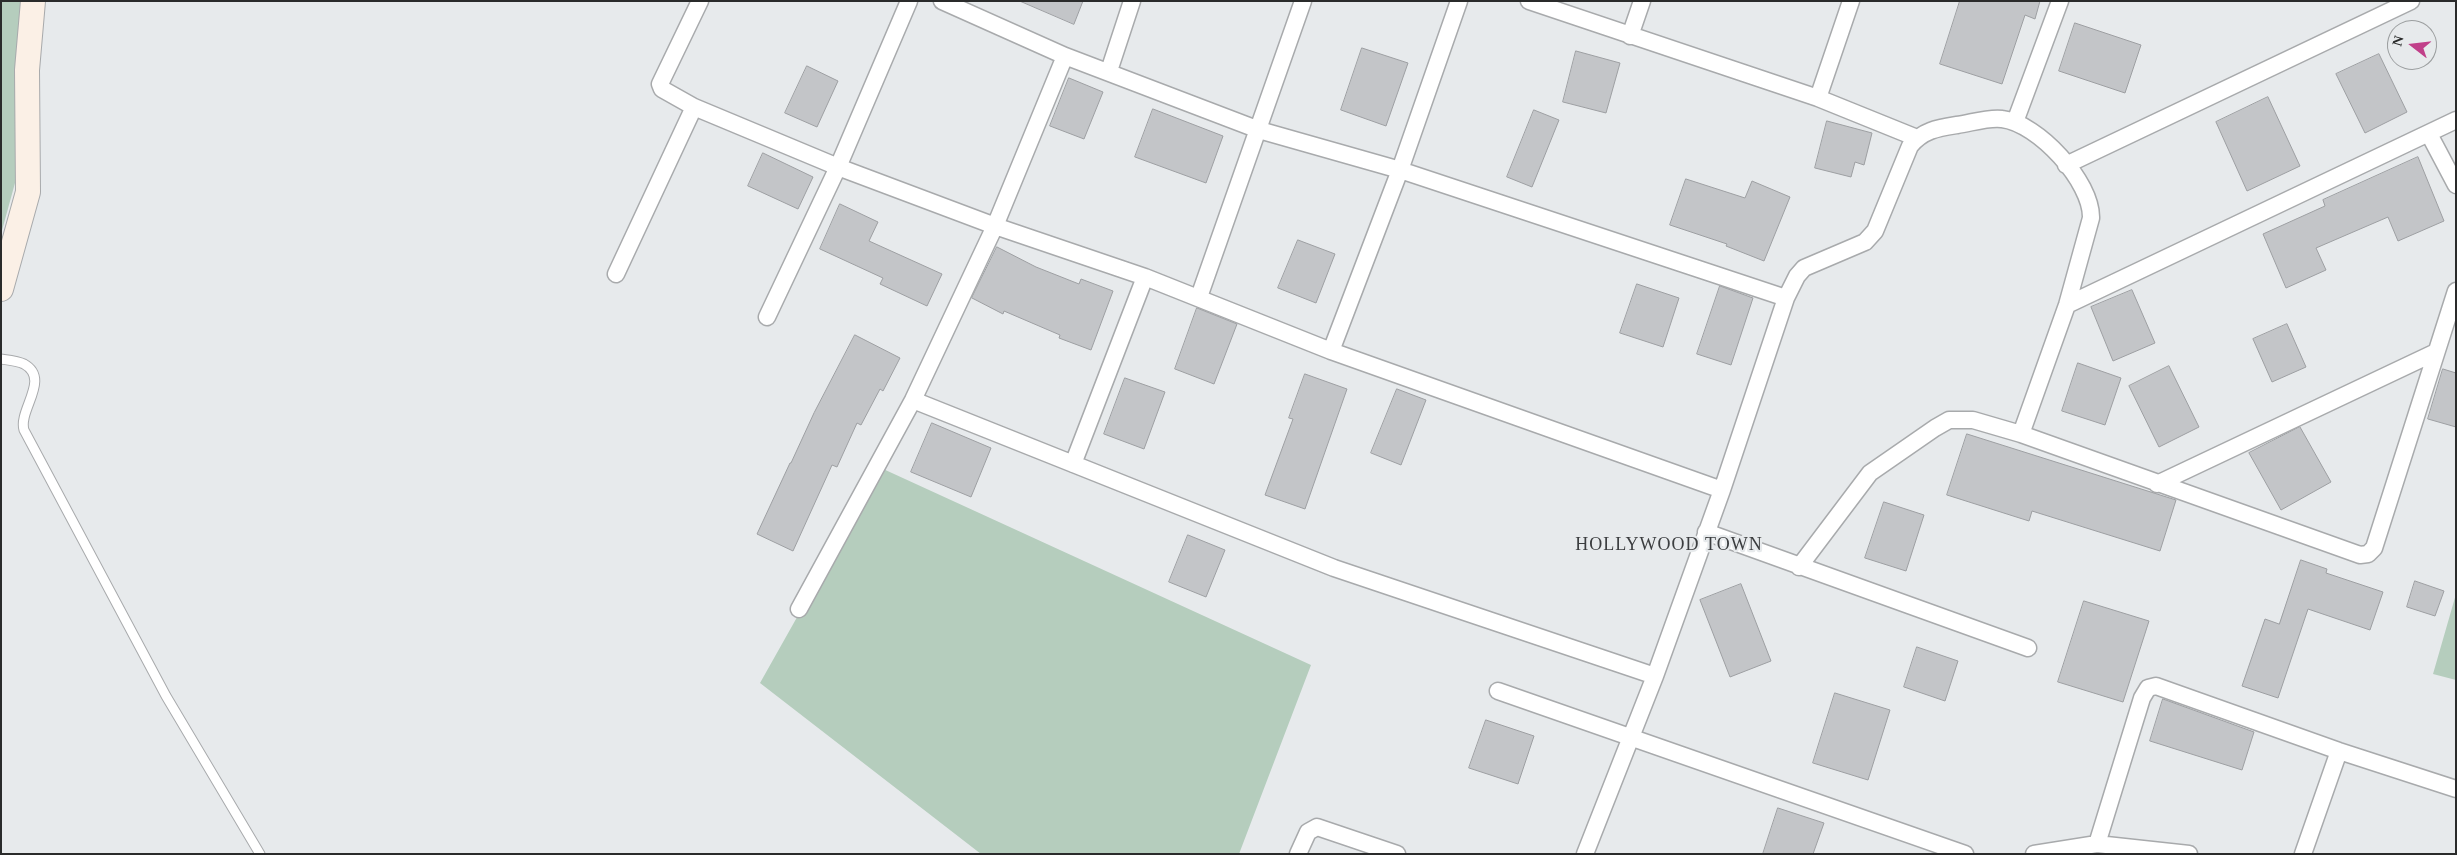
<!DOCTYPE html>
<style>
body{margin:0}
#map{position:relative;width:2457px;height:855px;overflow:hidden;background:#e7eaec;font-family:"Times New Roman",serif}
canvas{display:block}
.frame{position:absolute;inset:0;border:2px solid #2a2b2b;pointer-events:none}
.north{position:absolute;left:2387px;top:20px;width:50px;height:50px;box-sizing:border-box;background:#e7eaec;border:1px solid #9b9e9f;border-radius:50%;rotate:286deg;font-size:14px;font-weight:700;line-height:20px;text-align:center;color:#2a2b2b}
.north::after{content:'';display:block;margin:auto;width:18px;height:22px;background:#c1408a;clip-path:polygon(50% 0,100% 100%,50% 72%,0 100%)}
</style>
<div id="map">
<canvas width="2457" height="855"></canvas>
<div class="frame"></div>
<div class="north">N</div>
</div>
<script>
const ctx = document.querySelector('canvas').getContext('2d');
ctx.lineJoin = 'round';
function paint(path, color) { ctx.fillStyle = color; ctx.fill(path, 'evenodd'); }
function trace(path, color, width, dash) { ctx.strokeStyle = color; ctx.lineWidth = width; ctx.lineCap = dash ? 'butt' : 'round'; ctx.setLineDash(dash || []); ctx.stroke(path); }
function label(font, color, halo, rows, align = 'center') {
  ctx.font = font + ' "Times New Roman",serif'; ctx.lineWidth = 4.5; ctx.setLineDash([]); ctx.textBaseline = 'middle'; ctx.strokeStyle = halo; ctx.fillStyle = color; for (const [text, x, y, turn = 0] of rows) {
    ctx.save(); ctx.translate(x, y); ctx.rotate((+turn || 0) * Math.PI / 180); ctx.textAlign = isNaN(turn) ? turn : align; if (halo) ctx.strokeText(text, 0, 0); ctx.fillText(text, 0, 0); ctx.restore();
  }
}
const green = new Path2D(`
 M1 1H27L15 183 1 234Z
 M881 468 1311 665 1239 854H981L760 683Z
 M2456 594V680L2433 674Z`);
const building = new Path2D(`
 M1020 1H1083L1074 24Z
 M1960 1H2040L2035 19 2025 15 2002 84 1940 64Z
 M2075 23 2141 45 2125 93 2059 71Z
 M1362 48 1408 63 1386 126 1341 110Z
 M1576 51 1620 63 1606 113 1563 102Z
 M2379 54 2407 112 2365 133 2336 74Z
 M807 66 838 81 817 127 785 113Z
 M1069 78 1103 92 1084 139 1050 126Z
 M2268 97 2300 166 2247 191 2216 122Z
 M1153 109 1223 136 1206 183 1135 157Z
 M1534 110 1559 120 1532 187 1507 177Z
 M1827 121 1872 133 1864 165 1855 162 1851 177 1815 168Z
 M763 153 813 177 798 209 748 186Z
 M2418 157 2444 221 2398 241 2388 217 2316 248 2326 270 2286 288 2263 234 2325 206 2323 200Z
 M1686 179 1745 198 1752 181 1790 197 1764 261 1726 246 1727 244 1670 225Z
 M840 204 878 222 869 241 942 274 927 306 880 284 883 278 820 249Z
 M1298 240 1335 254 1316 303 1278 288Z
 M997 247 1036 267 1079 284 1081 279 1113 291 1091 350 1059 338 1060 335 1004 311 1003 314 972 298Z
 M1637 284 1679 298 1663 347 1620 333Z
 M1720 286 1753 298 1731 365 1697 354Z
 M2132 290 2155 343 2113 361 2091 307Z
 M1197 308 1237 324 1214 384 1175 369Z
 M2287 324 2306 367 2272 382 2253 339Z
 M855 335 900 358 883 391 880 389 861 425 857 423 837 467 832 465 793 551 757 534 790 463H791L814 413Z
 M2078 363 2121 378 2105 425 2062 411Z
 M2169 366 2199 427 2159 447 2129 386Z
 M2443 369 2456 373V427L2428 419Z
 M1305 374 1347 389 1305 509 1265 495 1293 419 1289 418Z
 M1125 378 1165 392 1144 449 1104 434Z
 M1397 389 1426 400 1401 465 1371 453Z
 M932 423 991 448 971 497 911 472Z
 M2300 427 2331 482 2281 510 2249 453Z
 M1967 434 2176 500 2160 551 2032 511 2029 521 1947 495Z
 M1884 502 1924 515 1906 571 1865 558Z
 M1188 535 1225 550 1206 597 1169 582Z
 M2301 560 2327 569 2326 573 2383 592 2370 630 2308 609 2278 698 2242 686 2265 619 2279 624Z
 M2415 581 2444 591 2435 616 2407 607Z
 M1741 584 1771 661 1730 677 1700 600Z
 M2084 601 2149 621 2123 702 2058 682Z
 M1917 647 1958 661 1945 701 1904 687Z
 M1835 693 1890 710 1868 780 1813 763Z
 M2163 699 2254 732 2242 770 2150 741Z
 M1486 720 1534 736 1518 784 1469 768Z
 M1778 808 1824 823 1813 854H1763Z`);
const lane = new Path2D(`
 M1 359C8 360 18 361 24 364 51 379 18 410 24 430L166 696 260 854`);
const street = new Path2D(`
 M700 1 660 84 662 89 694 107 838 167 995 226 1145 277 1331 351 1722 490
 M942 1 1065 56 1259 130 1400 170 1786 298
 M1529 1 1818 98 1917 138
 M1630 36 1642 1
 M1109 71 1132 1
 M1818 98 1851 1
 M2015 122 2060 1
 M2429 134 2456 185
 M2066 165 2411 1
 M616 274 694 107
 M1199 297 1303 1
 M2067 305 2456 120
 M767 317 838 167 909 1
 M1331 351 1400 170 1459 1
 M913 400 1334 568 1655 676
 M1073 464 1145 277
 M2157 484 2436 352
 M1706 532 2028 648
 M1799 567 1870 473 1935 428 1949 420H1973L2021 434 2360 555 2368 554 2374 548 2456 291
 M799 609 913 400 995 226 1065 56
 M1498 691 1965 854
 M2097 844 2142 698 2148 688 2156 686 2339 751 2456 789
 M1298 854 1308 832 1317 827 1397 854
 M1585 854 1655 676 1722 490 1786 298 1797 276 1804 268 1865 242 1875 231 1910 146C1923 130 1938 128 1957 125 1971 123 1989 117 2002 119 2038 123 2092 182 2091 218L2067 305 2021 434
 M2034 854 2097 844 2189 854
 M2303 854 2339 751`);
const secondary = new Path2D(`
 M1 289 28 192 27 70 33 1`);
const neighbourhoodNames = [
 ["HOLLYWOOD TOWN",1669,545]
];
paint(green, '#b5cdbd');
paint(building, '#c3c5c8');
trace(building, '#9d9fa2', 1);
trace(lane, '#a8aaac', 11);
trace(street, '#a8aaac', 19);
trace(secondary, '#a8aaac', 26);
trace(lane, '#fff', 9);
trace(street, '#fff', 16);
trace(secondary, '#fbf0e6', 24);
ctx.letterSpacing = '1px';
label('18px', '#3b3d3f', '#e7eaec', neighbourhoodNames);
ctx.letterSpacing = '0px';
</script>
